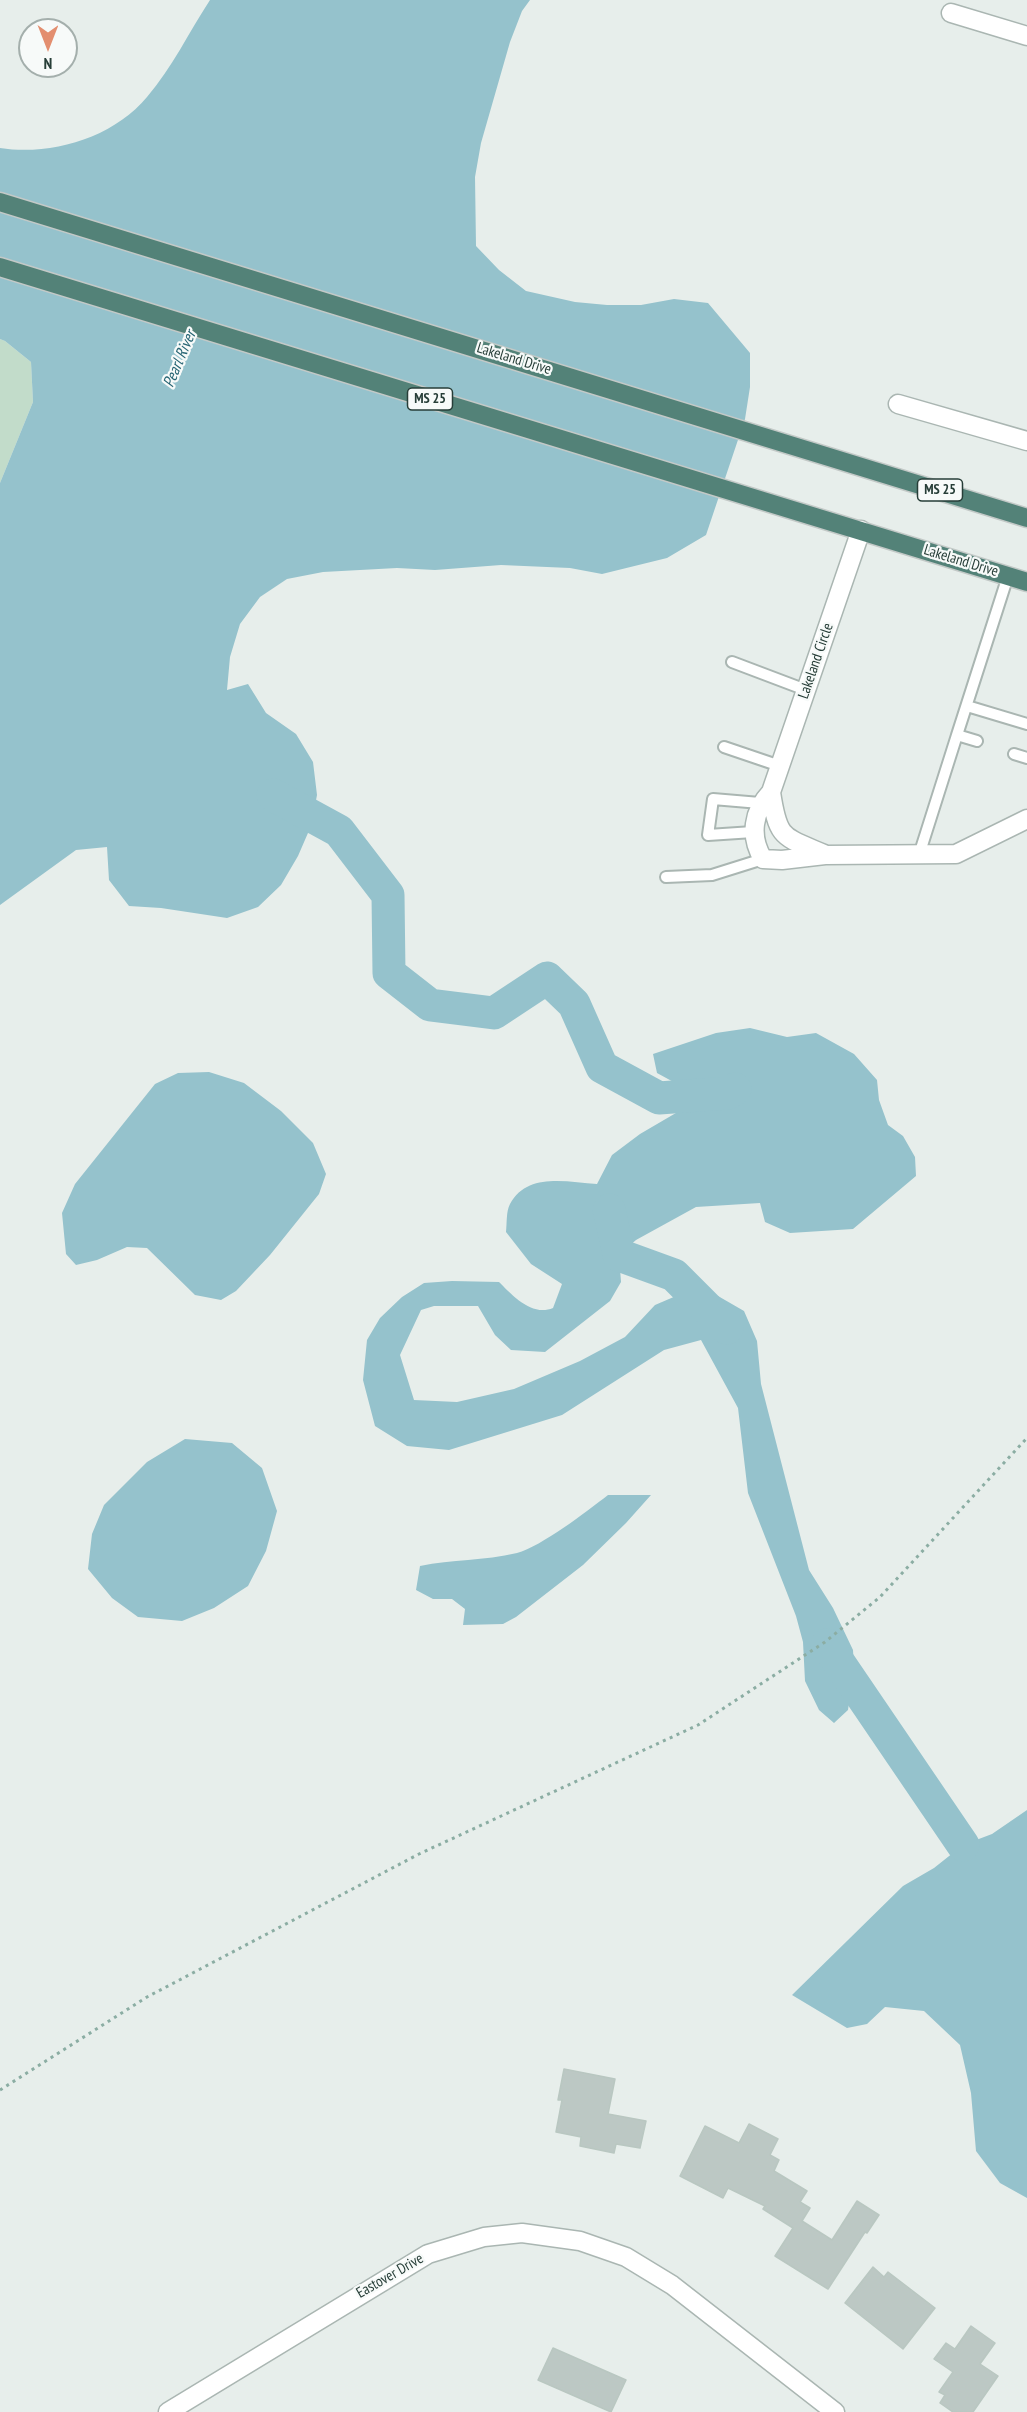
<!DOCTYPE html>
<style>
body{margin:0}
#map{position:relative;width:1027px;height:2412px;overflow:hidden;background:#e7eeeb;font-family:"PT Sans Narrow",sans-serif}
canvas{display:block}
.north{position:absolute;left:18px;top:18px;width:60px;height:60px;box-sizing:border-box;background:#f7faf9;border:2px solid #a4afac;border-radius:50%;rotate:180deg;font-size:16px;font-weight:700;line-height:24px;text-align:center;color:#273e38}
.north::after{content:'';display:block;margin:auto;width:21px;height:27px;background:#e38e6f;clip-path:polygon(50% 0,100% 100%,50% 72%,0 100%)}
</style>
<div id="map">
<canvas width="1027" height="2412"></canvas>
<div class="north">N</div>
</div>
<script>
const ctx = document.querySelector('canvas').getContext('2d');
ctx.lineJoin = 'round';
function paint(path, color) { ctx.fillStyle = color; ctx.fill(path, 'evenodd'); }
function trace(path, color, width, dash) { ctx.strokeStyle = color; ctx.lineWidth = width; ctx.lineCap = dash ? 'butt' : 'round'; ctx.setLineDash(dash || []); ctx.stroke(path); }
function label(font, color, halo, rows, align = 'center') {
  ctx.font = font + ' "PT Sans Narrow",sans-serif'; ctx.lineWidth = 4.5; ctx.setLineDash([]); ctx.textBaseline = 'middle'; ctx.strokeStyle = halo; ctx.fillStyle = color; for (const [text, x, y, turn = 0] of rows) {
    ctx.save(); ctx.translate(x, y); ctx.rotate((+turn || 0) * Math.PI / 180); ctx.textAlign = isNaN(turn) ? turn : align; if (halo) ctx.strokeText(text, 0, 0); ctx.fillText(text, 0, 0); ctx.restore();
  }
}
const green = new Path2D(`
 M0 339 5 341 31 362 33 402 0 483Z`);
const water = new Path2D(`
 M210 0H530L522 11 510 42 481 143 475 177 476 246 499 270 526 291 575 302 607 305H641L674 299 708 303 750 353V387L745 419 706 535 667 558 602 574 570 568 501 565 435 570 397 568 323 572 287 579 260 597 240 624 230 657 227 690 248 684 266 713 296 734 313 762 317 795 311 826 298 856 281 885 258 907 227 918 161 908 129 906 109 880 107 847 76 850 0 905V483L33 402 31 362 5 341 0 339V148C51 156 113 138 147 97 172 68 189 32 210 0Z
 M750 1028 787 1037 816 1033 854 1054 877 1080 879 1100 888 1125 903 1136 915 1157 916 1176 853 1229 790 1233 765 1222 760 1203 696 1207 636 1240 619 1255 621 1282 610 1301 545 1352 511 1350 495 1335 478 1306H434L421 1310 400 1355 414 1400 457 1402 514 1389 580 1361 625 1337 655 1305 676 1296H718L744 1311 757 1341 761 1384 809 1570 833 1608 853 1650 854 1667 848 1710 834 1723 819 1710 805 1681 803 1642 796 1616 748 1493 738 1408 701 1340 664 1350 562 1415 449 1450 407 1446 375 1426 363 1380 367 1340 380 1318 402 1297 424 1283 452 1281 499 1282C512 1295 532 1317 553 1308L562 1284 531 1264 506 1232C507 1224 506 1211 510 1204 527 1172 567 1182 597 1184L612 1155 640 1134 693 1103 690 1091 657 1073 653 1054 716 1033Z
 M209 1072 244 1083 281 1111 313 1143 326 1174 319 1194 270 1255 236 1291 221 1300 195 1295 147 1248 127 1247 97 1260 76 1265 66 1254 62 1213 75 1184 155 1084 178 1073Z
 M185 1439 232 1443 262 1468 277 1511 266 1551 248 1586 214 1608 182 1621 138 1617 112 1598 88 1569 92 1534 104 1505 147 1462Z
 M608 1495H651L626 1523 583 1565 516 1617 503 1624 463 1625 465 1609 452 1599H433L416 1590 420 1566C452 1559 484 1561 517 1553 542 1546 586 1512 608 1495Z
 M1027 1810V2198L1000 2183 976 2151 971 2093 960 2045 924 2011 885 2007 867 2024 847 2028 792 1995 903 1886 934 1868 963 1845 992 1834Z`);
const river = new Path2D(`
 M273 795 339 831 388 895 389 973 430 1005 494 1013 547 978 574 1004 602 1067 659 1098 728 1093 735 1089
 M609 1210 619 1255 674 1275 727 1328
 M827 1645 963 1845`);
const building = new Path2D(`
 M564 2069 615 2079 608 2114 646 2121 640 2148 616 2144 614 2153 580 2146 581 2137 556 2132 562 2100H558Z
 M749 2124 778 2139 770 2155 779 2160 774 2171 807 2191 800 2202 810 2208 802 2221 832 2240 857 2201 879 2215 867 2233 865 2232 828 2289 775 2256 793 2228 763 2209 765 2206 728 2188 723 2198 680 2176 705 2126 739 2143Z
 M873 2267 884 2277 888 2272 935 2308 903 2349 845 2303Z
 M971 2326 995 2343 980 2364 998 2376 973 2412H953L940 2403 945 2395 939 2392 953 2372 934 2359 946 2343 955 2349Z
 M553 2348 626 2380 611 2412 538 2380Z`);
const path = new Path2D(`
 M0 2090 147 1997 419 1854 698 1725 825 1642 880 1597 1027 1438`);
const service = new Path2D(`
 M732 662 806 690
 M967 706 1027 724
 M957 735 1008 576
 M724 747 780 766
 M1014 754 1027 758
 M753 832 708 835 713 799 760 803
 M919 855 957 735 977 741
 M666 877 712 875 763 859`);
const minor = new Path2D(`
 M951 13 1027 36
 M898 404 1027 441
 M861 530 771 792C753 811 749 836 763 859L782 860 825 855 956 854 1027 819
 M771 792C778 839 782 836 824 854
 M168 2412 428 2254 484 2237 522 2233 580 2241 626 2257 672 2285 835 2412`);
const trunk = new Path2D(`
 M0 202 1027 518
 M0 267 1027 582`);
const shields = [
 [430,399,45],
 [940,490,45]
];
const shieldNames = [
 ["MS 25",430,399],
 ["MS 25",940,490]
];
const streetNames = [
 ["Lakeland Drive",514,359,17],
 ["Lakeland Drive",961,561,17],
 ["Lakeland Circle",816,661,-71],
 ["Eastover Drive",390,2276,-30]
];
const waterNames = [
 ["Pearl River",180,359,-67]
];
paint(green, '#c2dcca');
paint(water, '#95c2cc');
trace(river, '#95c2cc', 33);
paint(building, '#bcc8c4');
trace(building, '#b9c7c1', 1.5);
trace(service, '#aab6b2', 14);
trace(minor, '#aab6b2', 21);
trace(trunk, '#c3c9c7', 21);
trace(path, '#8bada3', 3, [3, 4.5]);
trace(service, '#fff', 10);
trace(minor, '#fff', 18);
trace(trunk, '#538278', 18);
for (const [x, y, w] of shields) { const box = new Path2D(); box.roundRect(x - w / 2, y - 11, w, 22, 4.5); ctx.fillStyle = '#f7faf9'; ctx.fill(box); trace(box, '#273e38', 1.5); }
label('bold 14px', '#273e38', null, shieldNames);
label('15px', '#273e38', '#f7faf9', streetNames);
label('italic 16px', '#276574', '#f7faf9', waterNames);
</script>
